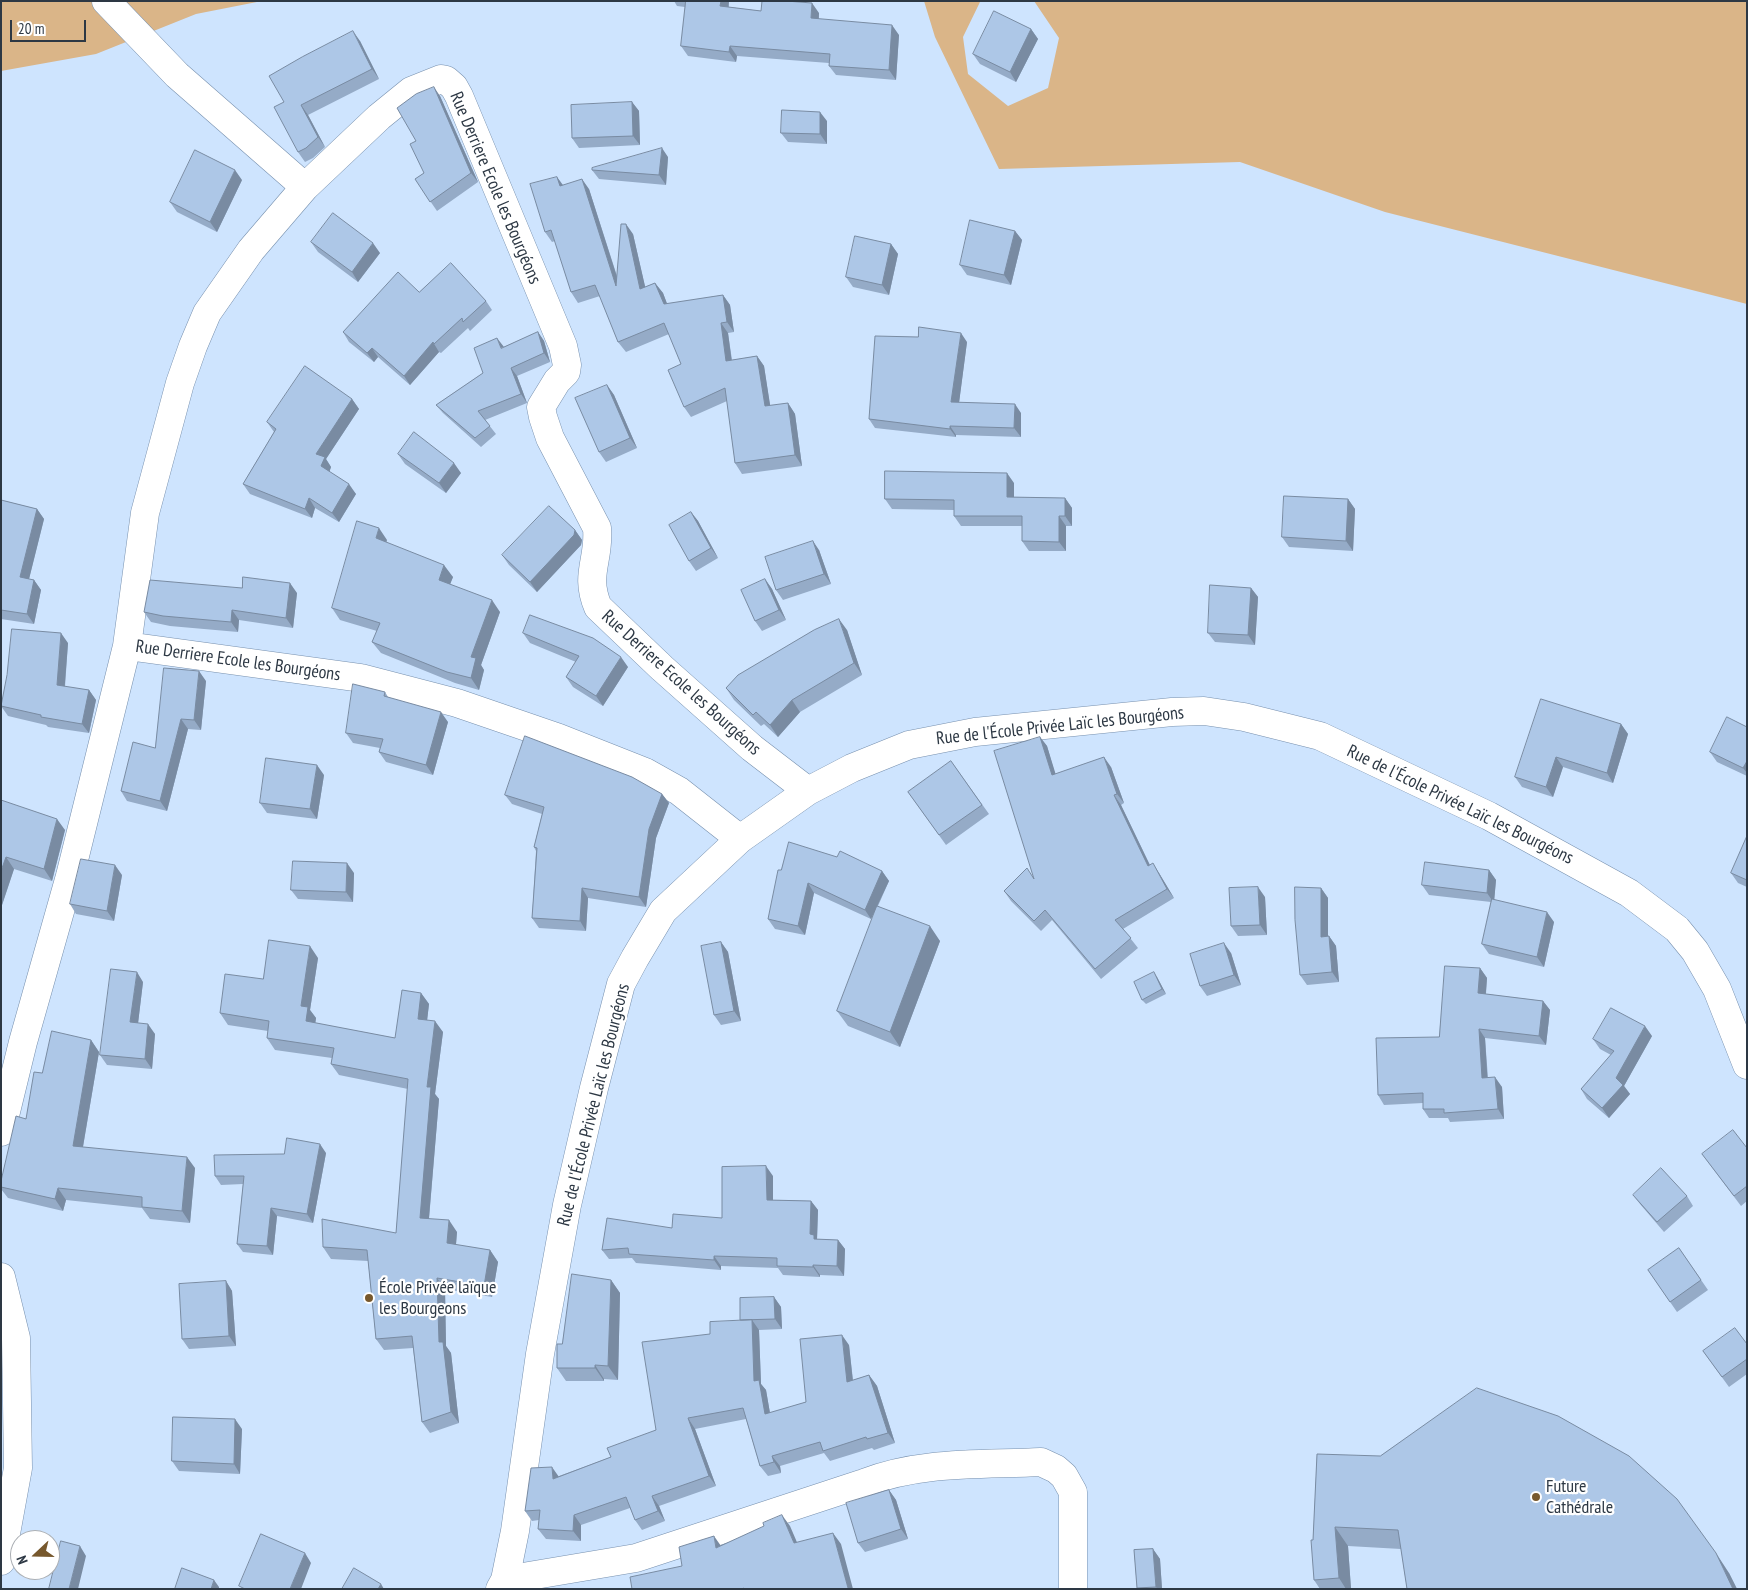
<!DOCTYPE html>
<meta charset="utf-8">
<style>
body{margin:0}
#map{position:relative;width:1748px;height:1590px;overflow:hidden;background:#cee4fe;font-family:"PT Sans Narrow",sans-serif}
canvas{display:block}
.frame{position:absolute;inset:0;border:2px solid #2d3844;pointer-events:none}
.north{position:absolute;left:10px;top:1530px;width:50px;height:50px;box-sizing:border-box;background:#fff;border:1px solid #abafb4;border-radius:50%;rotate:249deg;font-size:14px;font-weight:700;line-height:20px;text-align:center;color:#2d3844}
.north::after{content:'';display:block;margin:auto;width:18px;height:22px;background:#77582d;clip-path:polygon(50% 0,100% 100%,50% 72%,0 100%)}
.scale{position:absolute;left:10px;top:20px;width:76px;height:22px;box-sizing:border-box;border:2px solid #2d3844;border-top:0;padding-left:6px;font-size:15px;line-height:18px;white-space:nowrap;color:#2d3844;-webkit-text-stroke:4px #fff;paint-order:stroke}
</style>
<div id="map">
<canvas width="1748" height="1590"></canvas>
<div class="frame"></div>
<div class="north">N</div>
<div class="scale">20 m</div>
</div>
<script>
const ctx = document.querySelector('canvas').getContext('2d');
ctx.lineJoin = 'round';
function paint(path, color) { ctx.fillStyle = color; ctx.fill(path, 'evenodd'); }
function trace(path, color, width, dash) { ctx.strokeStyle = color; ctx.lineWidth = width; ctx.lineCap = dash ? 'butt' : 'round'; ctx.setLineDash(dash || []); ctx.stroke(path); }
function label(font, color, halo, rows, align = 'center') {
  ctx.font = font + ' "PT Sans Narrow",sans-serif'; ctx.lineWidth = 4.5; ctx.setLineDash([]); ctx.textBaseline = 'middle'; ctx.strokeStyle = halo; ctx.fillStyle = color; for (const [text, x, y, turn = 0] of rows) {
    ctx.save(); ctx.translate(x, y); ctx.rotate((+turn || 0) * Math.PI / 180); ctx.textAlign = isNaN(turn) ? turn : align; if (halo) ctx.strokeText(text, 0, 0); ctx.fillText(text, 0, 0); ctx.restore();
  }
}
const green = new Path2D(`
 M1 1H262L196 14 96 54 1 71Z
 M924 1H983L980 2 963 37 968 74 1008 106 1048 88 1059 38 1034 1H1747V304L1385 212 1240 162 999 169 935 37Z`);
const minor = new Path2D(`
 M106 1 177 75 305 187
 M127 646 361 678 457 703 559 738 645 772 679 791 740 839
 M1 1132 23 1042 70 876 127 646 145 513 180 383 193 346 207 313 251 250 305 187 379 117 411 91 441 79 446 80 454 87 459 96 563 346 567 365 566 372 557 381 541 407 543 417 550 438 597 528C600 560 584 574 598 607L662 668 752 748 808 791
 M1 1277 16 1338 18 1468 1 1561
 M505 1580 636 1558 864 1483C919 1461 982 1465 1041 1462L1056 1469 1064 1476 1073 1492V1589
 M500 1589 505 1580 515 1531 540 1354 567 1205 594 1088 621 984 635 958 663 911 740 839 808 791 852 768 909 745 975 732 1172 712 1204 711 1244 717 1320 736 1489 816 1629 893 1677 929 1695 951 1717 989 1747 1065`);
const wall = new Path2D(`
 M674 1H729V7L761 11 819 13V19L899 35 896 80 836 75 829 66V63L737 56 736 62 688 56 681 46 685 7 677 6Z
 M1031 29 1038 39 1016 82 980 64 973 54Z
 M360 41 379 79 308 115 325 147 313 158 305 162 298 152 284 102Z
 M440 96 478 182 437 211 415 179 424 173 416 141Z
 M632 102 639 111 640 145 579 148 572 138Z
 M827 121V144L788 142 781 133Z
 M668 157 666 185 599 179 592 170Z
 M557 177 563 185 589 189 617 276 633 234 645 287 655 283 663 293 667 304 723 295 730 305 734 332 728 333 732 360 757 356 764 366 770 406 788 403 795 414 802 466 742 474 735 463 727 401 691 417 684 407 681 364 669 334 626 352 618 342 600 296 578 303 571 292 555 241 552 242 545 232Z
 M242 180 217 232 177 212 170 202Z
 M1015 231 1022 240 1011 285 967 275 960 265Z
 M311 242 380 253 358 282 318 252Z
 M891 244 898 254 889 295 853 287 846 277Z
 M419 292 486 301 492 310 470 331 468 328 441 353 439 352 410 385 378 357 374 362 349 342 343 332Z
 M538 332 544 341 550 362 517 376 527 403 485 420 496 434 481 447 443 413 436 405 483 373 504 347Z
 M967 342 959 402 1021 413V437L956 435V437L875 428 869 419Z
 M607 385 614 395 637 448 606 462 599 452Z
 M352 399 359 409 326 459 331 467 329 472 356 494 339 522 315 508 312 518 250 494 243 484 274 432 267 422Z
 M398 454 461 473 446 493 405 464Z
 M1014 483V497L1065 498 1072 508V526H1066V551H1029L1022 541V526H961L954 516V510L892 509 885 499Z
 M1348 499 1355 509 1353 551 1289 547 1282 537Z
 M1 500 37 509 44 519 29 579 34 580 41 590 34 624 1 619Z
 M691 512 698 521 718 558 696 571 689 561Z
 M575 530 582 540 581 545 537 592 509 565 502 555Z
 M387 540 386 542 453 577 450 584 500 612 481 665 484 670 479 690 455 683 381 653 372 642 377 631 340 620 332 608Z
 M819 550 831 584 783 600 776 590Z
 M765 579 772 589 786 620 762 631 755 621Z
 M242 588 297 593 293 628 239 620 238 632 170 626 151 622 144 612Z
 M1251 588 1258 597 1255 645 1215 642 1208 633Z
 M847 630 862 675 800 712 778 737 764 724 761 726 734 700 726 688Z
 M523 633 628 667 603 706 573 687 566 677 576 662 530 643Z
 M68 643 65 687 89 690 96 700 89 733 48 727 46 725 8 716 1 706Z
 M206 681 201 730 188 729 167 811 127 801 121 791 155 748Z
 M385 692 388 697 448 722 433 775 386 762 379 752 380 748 353 743 346 733Z
 M1621 724 1628 734 1613 783 1563 767 1553 797 1522 787 1515 777Z
 M1747 727V776L1717 762 1710 752Z
 M1040 737 1047 746 1055 774 1111 767 1124 803 1121 805 1150 865 1159 873 1174 898 1123 929 1138 948 1101 979 1052 920 1041 931 1011 901 1004 891 1034 879Z
 M951 761 989 814 946 845 908 792Z
 M324 775 317 819 267 813 260 803Z
 M662 794 669 803 656 838 646 907 588 898 586 931 539 928 532 918 536 851 534 847 542 814 512 804 505 795Z
 M1 800 65 830 52 881 14 869 1 908Z
 M1747 836V887L1738 883 1731 873Z
 M781 870 882 871 889 881 878 906 940 941 900 1047 848 1026 837 1011 877 907 871 919 814 893 805 935 775 929 768 919Z
 M1489 870 1496 880 1494 900 1554 922 1544 967 1489 954 1482 944 1491 902 1429 895 1422 885Z
 M354 873 353 902 298 899 291 890Z
 M122 875 114 921 76 914 70 904Z
 M1321 888 1328 898V936H1329L1336 946 1339 982 1307 985 1300 975Z
 M1265 897 1267 935 1238 936 1231 926Z
 M721 942 728 952 741 1021 721 1025 714 1015Z
 M1231 953 1241 985 1207 996 1200 986Z
 M318 958 310 1010 316 1018 315 1023 395 1038 421 993 429 1004 427 1020 443 1032 435 1094 439 1099 429 1219 457 1232 456 1245 490 1250 498 1262 492 1297 445 1289 446 1346 451 1353 459 1423 430 1433 422 1422 413 1348 384 1350 376 1339 368 1261 331 1259 323 1247 396 1233 408 1089 339 1075 331 1064 332 1058 275 1050 267 1038 268 1031 228 1025 220 1013 263 979Z
 M1480 968 1487 978 1486 994 1543 1001 1550 1010 1546 1045 1485 1038 1488 1078 1502 1087 1504 1119 1450 1122 1448 1118H1429L1423 1109V1103L1384 1105 1378 1095 1439 1037Z
 M1157 977 1166 994 1146 1004 1142 1000Z
 M143 982 138 1023 155 1034 152 1069 107 1065 100 1055Z
 M1652 1036 1624 1086 1630 1094 1609 1118 1587 1099 1581 1089 1611 1055 1600 1049 1593 1039Z
 M91 1040 99 1052 83 1147 195 1168 190 1223 150 1219 142 1208 66 1200 63 1211 8 1198 1 1189 42 1073Z
 M1747 1148V1201L1741 1206 1702 1154Z
 M326 1153 313 1223 277 1216 273 1255 243 1252 237 1244 243 1184 221 1185 215 1176 284 1154Z
 M773 1176V1200L811 1201 818 1210 817 1239 838 1240 845 1249 844 1276 820 1275V1277L783 1275 778 1268 721 1266V1270L636 1263 632 1258 609 1259 602 1250 672 1228 722 1218Z
 M1633 1195 1687 1196 1693 1206 1664 1232 1640 1204Z
 M1679 1248 1708 1290 1677 1312 1648 1270Z
 M611 1280 620 1293 618 1380 604 1379V1381H566L557 1368 562 1344Z
 M226 1281 232 1291 236 1346 189 1349 182 1339Z
 M774 1297 781 1307 782 1329 759 1330 761 1384 766 1390 770 1413 806 1402 849 1345 853 1380 869 1375 877 1386 895 1443 874 1450 872 1448 830 1461 824 1453 780 1466 781 1473 768 1476 760 1466 746 1419 695 1429 716 1486 659 1506 665 1521 642 1530 635 1520 630 1508 581 1525V1541L546 1539 538 1529 539 1520 532 1521 525 1511 559 1476 611 1457 656 1430 710 1334 740 1321Z
 M1747 1344V1374L1729 1387 1703 1351Z
 M242 1429 240 1474 179 1471 172 1461Z
 M1317 1454 1729 1573 1737 1589H1407L1401 1549 1348 1546 1351 1589H1320L1314 1580 1313 1540Z
 M889 1490 896 1500 908 1539 865 1552 858 1543Z
 M1153 1549 1160 1559 1162 1589H1137L1134 1550Z`);
const shadedWall = new Path2D(`
 M721 1H729L727 16 720 6Z
 M812 3 819 13 818 28 811 18Z
 M892 25 899 35 896 80 889 70Z
 M1031 29 1038 39 1016 82 1010 72Z
 M353 31 360 41 379 79 372 69Z
 M730 46 737 56 736 62 729 52Z
 M434 87 440 96 478 182 471 173Z
 M632 102 639 111 640 145 633 136Z
 M301 105 308 115 325 147 318 137Z
 M820 112 827 121V144L820 134Z
 M662 148 668 157 666 185 659 175Z
 M235 170 242 180 217 232 210 222Z
 M557 177 564 187 560 186Z
 M582 179 589 189 623 296 616 286Z
 M626 224 633 234 648 299 640 289Z
 M1015 231 1022 240 1011 285 1004 275Z
 M373 243 380 253 358 282 352 272Z
 M891 244 898 254 889 295 882 285Z
 M655 283 663 293 671 314 664 304Z
 M723 295 730 305 734 332 727 322Z
 M721 323 728 333 733 371 726 361Z
 M538 332 544 341 550 362 544 353Z
 M961 333 967 342 958 411 951 402Z
 M497 338 504 347 501 348Z
 M433 342 439 352 410 385 404 376Z
 M372 348 378 357 374 362 367 353Z
 M757 356 764 366 772 417 765 406Z
 M511 368 517 376 527 403 521 394Z
 M607 385 614 395 637 448 630 438Z
 M352 399 359 409 326 459 331 467 328 476 321 466 316 454Z
 M788 403 795 414 802 466 795 455Z
 M1015 404 1021 413V437L1014 428Z
 M950 426 956 435V437L950 429Z
 M454 463 461 473 446 493 439 483Z
 M1007 473 1014 483V507L1007 497Z
 M349 484 356 494 339 522 332 513Z
 M309 498 315 508 312 518 305 509Z
 M1065 498 1072 508V526L1065 516Z
 M1348 499 1355 509 1353 551 1346 541Z
 M37 509 44 519 27 587 20 577Z
 M691 512 698 521 718 558 711 548Z
 M1059 516 1066 526V551L1059 542Z
 M379 528 387 540 384 550 376 538Z
 M575 530 582 540 581 545 537 592 530 582Z
 M813 541 819 550 831 584 824 574Z
 M444 565 453 577 447 592 439 580Z
 M765 579 772 589 786 620 779 610Z
 M34 580 41 590 34 624 27 614Z
 M290 583 297 593 293 628 286 618Z
 M1251 588 1258 597 1255 645 1248 635Z
 M492 600 500 612 481 665 484 670 479 690 471 678V657Z
 M232 610 239 620 238 632 231 622Z
 M839 619 847 630 862 675 854 663Z
 M61 633 68 643 64 695 57 685Z
 M621 657 628 667 603 706 596 696Z
 M199 671 206 681 201 730 194 720Z
 M89 690 96 700 89 733 82 724Z
 M792 700 800 712 778 737 770 725Z
 M441 712 448 722 433 775 426 765Z
 M181 719 188 729 167 811 160 801Z
 M1621 724 1628 734 1613 783 1607 773Z
 M1040 737 1047 746 1059 785 1052 775Z
 M1104 757 1111 767 1124 803 1117 794Z
 M1556 757 1563 767 1553 797 1546 787Z
 M1747 761V773L1743 768Z
 M317 765 324 775 317 819 310 809Z
 M662 794 669 803 656 838 646 907 639 897 649 829Z
 M1114 795 1121 805 1155 876 1148 866Z
 M57 819 65 830 52 881 44 869Z
 M6 857 14 869 1 908V871Z
 M347 863 354 873 353 902 346 892Z
 M1153 863 1174 898 1167 889Z
 M115 865 122 875 114 921 107 911Z
 M1489 870 1496 880 1494 903 1487 893Z
 M882 871 889 881 871 919 865 910Z
 M808 883 814 893 805 935 798 926Z
 M1258 887 1265 897 1267 935 1260 925Z
 M582 888 588 898 586 931 580 921Z
 M1321 888 1328 898V947L1321 937Z
 M1547 912 1554 922 1544 967 1537 957Z
 M930 926 940 941 900 1047 890 1032Z
 M1329 936 1336 946 1339 982 1332 972Z
 M721 942 728 952 741 1021 734 1011Z
 M1224 943 1231 953 1241 985 1234 975Z
 M310 946 318 958 310 1010 316 1018 314 1033 306 1021 301 1006Z
 M1480 968 1487 978 1485 1003 1478 993Z
 M137 972 143 982 137 1032 130 1022Z
 M1154 972 1157 977 1166 994 1162 989Z
 M421 993 429 1004 426 1030 418 1019Z
 M1543 1001 1550 1010 1546 1045 1539 1036Z
 M435 1021 443 1032 435 1094 439 1099 428 1229 420 1218 427 1087Z
 M148 1024 155 1034 152 1069 145 1059Z
 M1645 1026 1652 1036 1624 1086 1630 1094 1609 1118 1602 1108 1616 1078Z
 M1479 1029 1485 1038 1488 1088 1482 1078Z
 M91 1040 99 1052 81 1158 73 1146Z
 M1495 1077 1502 1087 1504 1119 1498 1109Z
 M320 1144 326 1153 313 1223 307 1214Z
 M187 1157 195 1168 190 1223 182 1211Z
 M766 1166 773 1176V1210L767 1200Z
 M58 1188 66 1200 63 1211 55 1199Z
 M811 1201 818 1210 817 1239 821 1248 810 1234Z
 M271 1208 277 1216 273 1255 267 1246Z
 M449 1220 457 1232 455 1255 447 1243Z
 M838 1240 845 1249 844 1276 837 1266Z
 M490 1250 498 1262 492 1297 484 1286Z
 M714 1256 721 1266V1270L714 1260Z
 M813 1265 820 1275V1277L813 1267Z
 M437 1278 445 1289 446 1346 451 1353 459 1423 451 1412 439 1342Z
 M611 1280 620 1293 618 1380 608 1366Z
 M226 1281 232 1291 236 1346 229 1336Z
 M774 1297 781 1307 782 1329 775 1319Z
 M752 1320 759 1330 761 1384 766 1390 772 1425 765 1414 754 1381Z
 M842 1335 849 1345 854 1392 847 1382Z
 M595 1365 604 1379V1381L595 1368Z
 M869 1375 877 1386 895 1443 888 1433Z
 M688 1418 695 1429 716 1486 709 1476Z
 M235 1419 242 1429 240 1474 234 1464Z
 M772 1456 780 1466 781 1473 774 1462Z
 M552 1467 559 1477 553 1479Z
 M889 1490 896 1500 908 1539 901 1529Z
 M652 1496 659 1506 665 1521 658 1511Z
 M574 1515 581 1525V1541L573 1531Z
 M782 1515 790 1526 802 1554 794 1543Z
 M1335 1527 1348 1546 1351 1589H1346L1339 1578Z
 M833 1533 841 1544 853 1589H848Z
 M714 1536 721 1546 716 1548Z
 M80 1546 86 1556 78 1589H69Z
 M1153 1549 1160 1559 1162 1589H1157L1156 1587Z
 M305 1553 311 1563 301 1589H290Z
 M1716 1553 1729 1573 1737 1589H1733Z
 M214 1580 219 1587V1589H211Z
 M381 1584 384 1589H378Z`);
const building = new Path2D(`
 M686 1H721L720 6 761 11 762 1H786L812 3 811 18 892 25 889 70 829 66 830 54 730 46 729 52 681 46Z
 M994 11 1031 29 1010 72 973 54Z
 M353 31 372 69 301 105 318 137 306 148 298 152 274 107 284 102 269 76 302 57Z
 M434 87 471 173 430 202 415 179 424 173 410 144 416 141 397 108 416 94Z
 M632 102 633 136 572 138 571 105Z
 M782 110 820 112V134L781 133Z
 M662 148 659 175 592 170V168Z
 M195 150 235 170 210 222 170 202Z
 M557 177 560 186 582 179 616 286 621 224H626L640 289 655 283 664 304 723 295 727 322 721 323 726 361 757 356 765 406 788 403 795 455 735 463 725 388 684 407 668 370 681 364 664 323 618 342 595 285 571 292 551 230 545 232 530 184Z
 M333 213 373 243 352 272 311 242Z
 M970 220 1015 231 1004 275 960 265Z
 M855 236 891 244 882 285 846 277Z
 M451 263 486 301 463 322 462 318 434 344 433 342 404 376 372 348 367 353 343 332 398 272 419 292Z
 M919 327 961 333 951 402 1015 404 1014 428 950 426V429L869 419 875 336 918 337Z
 M538 332 544 353 511 368 521 394 478 411 490 426 475 438 436 405 483 373 474 348 497 338 501 348Z
 M305 366 352 399 316 454 325 457 321 466 349 484 332 513 309 498 305 509 243 484 276 429 267 422Z
 M607 385 630 438 599 452 575 398Z
 M414 432 454 463 439 483 398 454Z
 M885 471 1007 473V497L1065 498V516H1059V542L1022 541V516H954V500L885 499Z
 M1284 496 1348 499 1346 541 1282 537Z
 M1 500 37 509 20 577 34 580 27 614 1 610Z
 M549 506 575 530 574 535 530 582 502 555Z
 M691 512 711 548 689 561 669 525Z
 M357 521 379 528 376 538 444 565 439 580 492 600 471 657 476 658 471 678 447 672 372 642 380 623 332 608Z
 M813 541 824 574 776 590 765 557Z
 M243 577 290 583 286 618 232 610 231 622 163 616 144 612 150 580 242 588Z
 M765 579 779 610 755 621 741 590Z
 M1210 585 1251 588 1248 635 1208 633Z
 M530 615 593 638 621 657 596 696 566 677 579 656 523 633Z
 M839 619 854 663 792 700 770 725 756 712 753 715 726 688 738 675 814 630Z
 M12 629 61 633 57 685 89 690 82 724 41 717V715L1 706 7 675Z
 M164 668 199 671 194 720 181 719 160 801 121 791 133 742 155 748Z
 M353 684 385 692 384 696 441 712 426 765 379 752 383 739 346 733Z
 M1541 699 1621 724 1607 773 1556 757 1546 787 1515 777Z
 M1727 717 1747 727V761L1743 768 1710 752Z
 M525 736 632 777 662 794 649 829 639 897 582 888 580 921 532 918 537 848 534 847 544 807 505 795Z
 M1040 737 1052 775 1104 757 1117 794 1114 795 1148 866 1153 863 1167 889 1115 920 1131 938 1095 969 1045 910 1034 921 1004 891 1027 868 1034 879 994 751Z
 M266 758 317 765 310 809 260 803Z
 M951 761 982 805 939 835 908 792Z
 M1 800 57 819 44 869 6 857 1 871Z
 M1747 836V880L1731 873Z
 M789 842 837 857 840 851 882 871 865 910 808 883 798 926 768 919 778 870H781Z
 M81 859 115 865 107 911 70 904Z
 M293 861 347 863 346 892 291 890Z
 M1425 862 1489 870 1487 893 1422 885Z
 M1258 887 1260 925 1231 926 1229 888Z
 M1295 887 1321 888V937L1329 936 1332 972 1300 975 1295 920Z
 M1492 899 1547 912 1537 957 1482 944Z
 M877 906 930 926 890 1032 837 1011Z
 M269 940 310 946 301 1006 308 1007 306 1021 395 1038 402 990 421 993 418 1019 435 1021 427 1087H431L420 1218 449 1220 447 1243 490 1250 484 1286 437 1278 439 1342H443L451 1412 422 1422 412 1336 376 1339 367 1250 323 1247 322 1219 396 1233 408 1079 331 1064 334 1048 267 1038 269 1021 220 1013 225 974 263 979Z
 M721 942 734 1011 714 1015 701 946Z
 M1224 943 1234 975 1200 986 1190 954Z
 M1445 966 1480 968 1478 993 1543 1001 1539 1036 1479 1029 1482 1078 1495 1077 1498 1109 1444 1113V1109H1423V1093L1378 1095 1376 1038 1439 1037Z
 M111 969 137 972 130 1022 148 1024 145 1059 100 1055Z
 M1154 972 1162 989 1142 1000 1134 982Z
 M1611 1008 1645 1026 1616 1078 1623 1085 1602 1108 1581 1089 1614 1051 1593 1039Z
 M52 1031 91 1040 73 1146 187 1157 182 1211 142 1207V1197L58 1188 55 1199 1 1187V1181L16 1116 26 1119 34 1072 42 1073Z
 M1733 1130 1747 1148V1186L1734 1196 1702 1154Z
 M287 1138 320 1144 307 1214 271 1208 267 1246 237 1244 244 1176H215L214 1155 284 1154Z
 M766 1166 767 1200 811 1201 810 1234 814 1235V1239L838 1240 837 1266 813 1265V1267L777 1266V1258L714 1256V1260L629 1254 628 1248 602 1250 607 1218 672 1228 673 1214 722 1218V1167Z
 M1661 1168 1687 1196 1657 1222 1633 1195Z
 M1679 1248 1701 1280 1670 1302 1648 1270Z
 M572 1274 611 1280 608 1366 595 1365V1368H557V1344H562Z
 M226 1281 229 1336 182 1339 179 1284Z
 M774 1297 775 1319 740 1320V1298Z
 M752 1320 754 1381 759 1380 765 1414 806 1402 800 1339 842 1335 847 1382 869 1375 888 1433 867 1439 866 1437 823 1451 820 1442 772 1456 774 1462 760 1466 743 1408 688 1418 709 1476 652 1496 658 1511 635 1520 626 1497 574 1515 573 1531 538 1529 540 1510 525 1511 531 1468 552 1467 553 1479 611 1457 607 1448 656 1430 642 1342 710 1334V1322Z
 M1735 1328 1747 1344V1359L1722 1377 1703 1351Z
 M1477 1388 1558 1416 1629 1456 1677 1499 1716 1553 1733 1589H1407L1398 1530 1335 1527 1339 1578 1314 1580 1311 1540H1313L1317 1454 1380 1456Z
 M173 1417 235 1419 234 1464 172 1461Z
 M889 1490 901 1529 858 1543 846 1503Z
 M782 1515 794 1543 833 1533 848 1588 849 1589H744V1588L742 1589H632L630 1577 682 1566 679 1547 714 1536 716 1548 764 1526 763 1523Z
 M261 1534 305 1553 290 1589H245L239 1586Z
 M61 1541 80 1546 69 1589H49Z
 M1153 1549 1156 1587 1137 1588 1134 1550Z
 M182 1568 214 1580 211 1589H175Z
 M354 1568 381 1584 378 1589H342Z`);
const markers = [
 [369,1298,5,"#77582d"],
 [1536,1497,5,"#77582d"]
];
const streetNames = [
 ["Rue Derriere Ecole les Bourgéons",495,188,67],
 ["Rue Derriere Ecole les Bourgéons",238,661,8],
 ["Rue Derriere Ecole les Bourgéons",681,683,42],
 ["Rue de l'École Privée Laïc les Bourgéons",1060,726,-6],
 ["Rue de l'École Privée Laïc les Bourgéons",1460,805,26],
 ["Rue de l'École Privée Laïc les Bourgéons",594,1105,-76]
];
const poiNames = [
 ["École Privée laïque",379,1288],
 ["les Bourgeons",379,1309],
 ["Future",1546,1487],
 ["Cathédrale",1546,1508]
];
paint(green, '#dab588');
trace(minor, '#7790ae', 29);
trace(minor, '#fff', 28);
paint(wall, '#95abc7');
paint(shadedWall, '#798ba2');
paint(building, '#adc7e7');
trace(building, '#798ba2', 1);
for (const [x, y, r, color] of markers) { const dot = new Path2D(); dot.arc(x, y, r, 0, 2 * Math.PI); ctx.fillStyle = color; ctx.fill(dot); trace(dot, '#fff', 2); }
label('18px', '#2d3844', '#fff', streetNames);
label('18px', '#2d3844', '#fff', poiNames, 'left');
</script>
